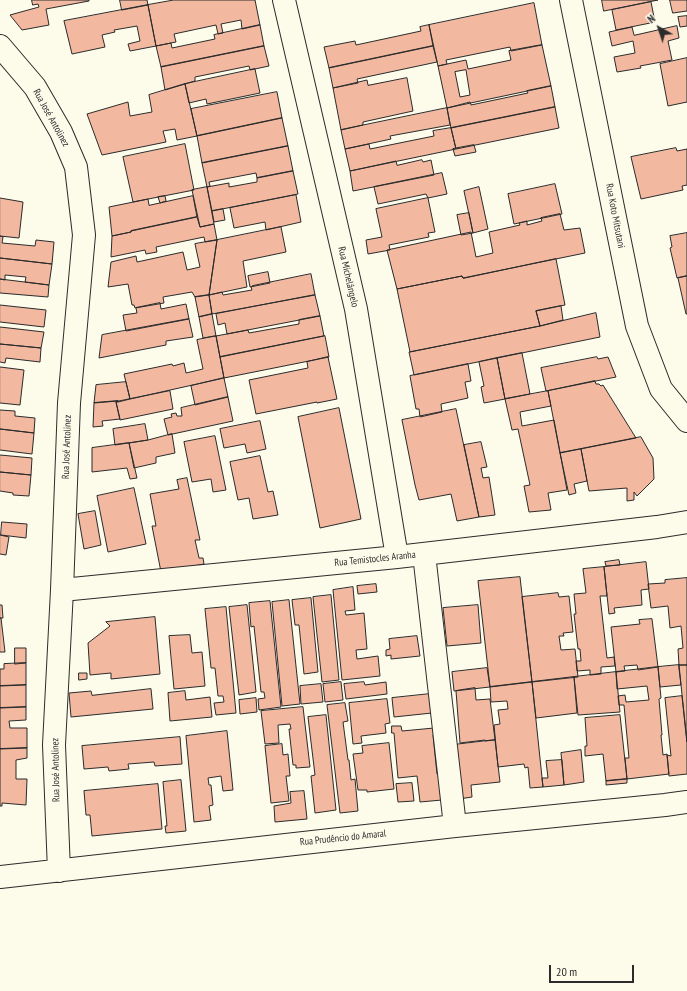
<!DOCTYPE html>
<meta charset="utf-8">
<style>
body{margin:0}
#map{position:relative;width:687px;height:991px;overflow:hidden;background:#fdfbea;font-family:"PT Sans Narrow",sans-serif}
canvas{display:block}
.north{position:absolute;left:639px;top:8px;width:40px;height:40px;-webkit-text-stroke:3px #fdfbea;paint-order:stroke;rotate:320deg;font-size:11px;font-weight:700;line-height:16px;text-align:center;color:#2b2b2b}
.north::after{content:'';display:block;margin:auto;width:14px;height:18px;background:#2b2b2b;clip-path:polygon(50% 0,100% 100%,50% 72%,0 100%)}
.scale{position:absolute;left:549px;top:965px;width:85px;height:18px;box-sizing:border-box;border:2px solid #2b2b2b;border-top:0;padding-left:5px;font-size:12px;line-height:14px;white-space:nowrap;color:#2b2b2b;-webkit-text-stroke:3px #fdfbea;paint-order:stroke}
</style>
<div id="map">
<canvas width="687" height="991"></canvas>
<div class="north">N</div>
<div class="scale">20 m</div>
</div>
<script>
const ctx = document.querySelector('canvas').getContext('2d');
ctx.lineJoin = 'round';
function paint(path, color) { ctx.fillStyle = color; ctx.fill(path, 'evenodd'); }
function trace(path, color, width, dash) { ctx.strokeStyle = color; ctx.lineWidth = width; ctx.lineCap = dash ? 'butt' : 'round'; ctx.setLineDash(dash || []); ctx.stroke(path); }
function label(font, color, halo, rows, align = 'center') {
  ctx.font = font + ' "PT Sans Narrow",sans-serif'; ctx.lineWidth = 3; ctx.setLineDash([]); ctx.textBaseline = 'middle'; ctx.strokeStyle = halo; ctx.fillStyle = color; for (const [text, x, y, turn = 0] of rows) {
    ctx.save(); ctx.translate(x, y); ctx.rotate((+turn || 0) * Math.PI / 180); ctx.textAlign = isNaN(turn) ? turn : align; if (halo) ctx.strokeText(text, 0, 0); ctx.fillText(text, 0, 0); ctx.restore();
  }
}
const building = new Path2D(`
 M32 0H89V1L46 9 49 25 22 30 10 15 39 7 38 4 33 5Z
 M120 0H147L148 5 122 10Z
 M174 0H255L260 25 242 29 241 20 221 24 223 33 218 34 216 25 174 34 176 42 156 46 148 5Z
 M602 0H658L604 11Z
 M670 0H687V11L673 13Z
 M651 2 655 22 616 30 612 10Z
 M534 3 542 45 511 51 510 47 446 60 447 64 438 66 429 25Z
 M148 5 156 46 130 51 128 44 140 41 137 26 114 30 115 32 102 35 105 47 72 54 64 21Z
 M687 16V26L680 27 678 17Z
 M260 25 264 46 161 67 156 46 171 43 172 48 215 39 214 35Z
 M429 25 433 46 329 68 324 47 355 41 356 45 421 31 420 27Z
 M677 26 679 38 668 41 672 60 640 66 641 68 617 72 614 57 635 53 633 41 612 46 609 32 632 27 634 35Z
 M542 45 551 86 447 108 438 66 466 60 468 69 511 60 509 51ZM466 70 470 95 460 97 455 72Z
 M264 46 269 66 250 70 249 66 195 77V81L165 90 161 67Z
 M433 46 437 62 357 79 358 83 333 88 329 68Z
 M687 58V102L668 106 660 64Z
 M255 69 260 93 207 104 206 99 189 103 185 84Z
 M407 78 413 111 363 122V125L341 130 333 88 367 80 368 85Z
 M185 84 197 136 177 140 175 129 163 131 166 142 102 155 87 114 128 102 130 116 152 112 149 95Z
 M551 86 555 107 451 128 447 108 470 102 471 105 528 93 527 91Z
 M277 92 282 118 197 136 191 109Z
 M555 107 559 128 456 149 451 128Z
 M447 108 450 125 390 136 391 139 345 149 341 130Z
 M282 118 288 146 202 163 197 136Z
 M451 128 456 149 350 171 345 149 369 144 370 149 434 136 433 131Z
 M185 144 194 190 133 202 123 157Z
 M474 145 476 152 455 156 453 149Z
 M288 146 293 171 257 178 256 173 209 182 210 186 207 187 202 163Z
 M676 148 677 151 687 149V185L682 186 683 190 641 199 631 157Z
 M422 160 423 162 431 160 434 175 353 191 350 171 396 161 397 165Z
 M293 171 298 194 212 211 207 187 229 183V187L257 182V178Z
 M442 173 447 194 428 198 426 194 378 204 374 187Z
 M555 184 562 214 514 224 508 194Z
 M207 187 214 224 200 227 192 190Z
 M479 187 488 229 473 233 464 191Z
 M296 195 301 222 266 230 265 222 234 228 230 208Z
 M165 196 166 201 160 203 158 197Z
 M193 196 197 217 131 231V232L112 236 109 207 148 199 149 205Z
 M0 198 23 202 19 238 0 236Z
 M428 198 435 232 428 233 429 237 389 245 390 250 368 254 366 240 382 237 376 209Z
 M223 209 225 220 214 222 212 211Z
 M469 213 473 233 461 235 457 215Z
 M560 214 564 230 580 228 585 253 463 278 462 276 397 289 387 250 471 232 476 257 493 253 489 232 520 225 519 223 527 221V225L542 221 541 218Z
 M197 217 200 227 214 224 217 240 205 242 204 237 156 247 157 252 146 254 145 250 111 257 112 236 131 232V231Z
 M281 227 286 252 243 261 247 287 209 295 217 240Z
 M687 233V276L677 278 670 248 672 247 670 236Z
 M0 236 3 237 2 243 35 246 36 240 54 242 52 264 0 258Z
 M217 240 209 295 195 297 192 292 163 297 164 303 135 308 134 305H132L128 284 108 287 111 262 136 256 137 262 183 252 187 270 200 267 195 244Z
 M0 258 52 264 49 285 25 282 26 277 5 275V280L0 279Z
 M556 259 565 305 536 311 540 326 410 352 397 289 462 276 463 278Z
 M268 272 270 283 250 287 248 276Z
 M311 274 315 295 212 314 209 295 222 292 223 295 252 290 251 287 252 286Z
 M687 276V314H686L678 278Z
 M0 279 49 285 48 297 0 293Z
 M209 295 212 314 199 317 195 297Z
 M315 295 320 316 227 334 225 323 218 325 216 314Z
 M160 303 161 309 186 304 189 319 126 331 123 315 137 313 136 308Z
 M0 305 46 310 44 327 0 322Z
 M561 306 563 320 540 326 536 311Z
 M596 313 600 337 414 375 409 352 540 326Z
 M212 314 216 336 203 338 199 317Z
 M320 316 324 336 220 357 216 336 248 330 249 333 299 324V320Z
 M189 319 193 337 166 341V345L99 358 102 335Z
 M0 327 44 332 41 348 0 344Z
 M216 336 224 378 130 399 124 374 172 364 173 366 184 363 186 373 203 369 197 340Z
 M325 336 329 357 224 378 220 357Z
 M0 344 41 348 40 362 6 358 5 363 0 362Z
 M522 353 530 394 505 399 497 358Z
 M328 357 337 399 317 403V402L256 414 249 380 308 368 307 362Z
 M597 357 598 359 608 357 616 377 546 391 541 368Z
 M497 358 505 399 484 403 481 387 484 386 479 362Z
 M468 364 471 381 465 382 468 398 441 404 442 412 420 417 419 409H416L410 376Z
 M0 367 24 370 20 405 0 403Z
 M224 378 228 397 195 405 191 386Z
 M595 381 596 384H599L601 386 603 385 636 438 560 453 548 391Z
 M126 382 130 399 118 402V401L94 403 96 385Z
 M170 391 173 409 120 420 116 402Z
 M548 391 551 406 520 412 522 426 554 420 567 490 548 493 551 510 529 512 524 486 530 485 518 429 512 430 505 399Z
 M228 397 233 421 168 435 164 419 172 417 171 414 176 413 177 416H182L181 408Z
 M118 401V402H116L120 419 102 421 103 426 93 427 94 403Z
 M339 408 361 519 320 528 298 417Z
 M456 409 479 517 457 521 451 494 419 500 415 485 402 420Z
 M0 410 15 411V416L35 418 34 433 0 429Z
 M260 421 266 449 247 453 245 444 224 448 220 429Z
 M145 424 148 440 115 445 113 429Z
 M0 429 34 433 32 454 0 450Z
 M172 434 175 453 156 457V463L134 468 129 443 148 440Z
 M215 436 226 490 213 492 211 479 192 482 184 442Z
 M641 437 653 458 654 479 637 496 634 492V500L627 501V488L589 491 581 449Z
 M481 442 487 467 481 468 483 478 489 477 495 515 479 517 464 445Z
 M129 443 137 478 130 479 127 468 92 472V448Z
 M581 449 587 481 574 484 576 493 569 495 560 453Z
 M0 455 32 458 31 475 0 472Z
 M260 456 268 492 273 491 278 515 253 519 249 498 238 500 230 462Z
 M0 472 31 475 29 496 13 495V493L0 491Z
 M187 478 200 540H195L199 558H203L204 564 161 572 152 526H156L150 494 179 489 177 480Z
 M134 488 146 544 108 552 97 496Z
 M95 511 101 545 84 549 78 514Z
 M2 522 27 524 26 538 1 535Z
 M0 535 9 537 6 555 0 554Z
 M619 560 620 565 606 566 605 562Z
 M646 562 649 589 641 590 642 605 614 608 615 613 609 614 604 567Z
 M604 567 607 596H600L607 658 614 657 615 666 601 667V674L590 675V670L577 671 576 661H581L580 649H578L574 614H576L574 594 586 593 583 569Z
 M520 577 532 682 490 687 478 581Z
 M687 578V665H679L678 649 683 648 681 626 670 628 668 606 651 608 648 584 665 583V580Z
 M376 584 377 592 358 594 357 586Z
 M353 587 355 610 345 611 346 615 364 613 367 649 356 650 357 659 378 656 380 676 342 680 333 590Z
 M558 593 559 597 569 596 573 632 563 633 564 636H559L561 650 575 649 578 677 532 682 522 597Z
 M331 595 339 680 322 682 313 597Z
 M311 598 318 672 304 674 299 625H295L292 600Z
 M289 600 300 704 282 706 272 602Z
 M270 601 281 707 259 710 258 699 265 698 264 692H261L254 626 251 627 249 603Z
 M0 605H2L3 618H0Z
 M247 605 256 692 239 695 229 607Z
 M478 605 481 643 447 646 443 608Z
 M226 607 236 713 216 715 214 703 224 702 223 696H218L215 668H211L205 609Z
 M155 617 160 674 111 679V673L90 675 88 643 110 626 106 622Z
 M0 618H1L5 652H0Z
 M652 619 658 667 638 670 637 665 624 666 625 671 616 672 611 627 640 624 639 620Z
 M190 635 192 653 202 652 205 686 174 689 169 636Z
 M417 636 420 656 391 659V655L386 656V650L390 649 389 639Z
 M15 648H26V663L15 664Z
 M26 663V685L0 686V669H4V664Z
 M679 665 681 685 660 687 658 667Z
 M679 665H687V742L681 685Z
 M658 667 661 698 659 699 662 735H661L663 755 667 754 669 774 627 779 625 758H629L624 705H619L618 696 625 695 626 702 649 700 647 686 617 689 616 672Z
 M487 668 490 687 454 691 452 672Z
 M616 672 620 712 578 715 574 677Z
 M79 673H87V679L79 680Z
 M574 677 577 713 536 718 532 682Z
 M341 682 343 700 325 702 323 684Z
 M364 682 365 685 386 682 387 694 346 699 344 684Z
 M532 682 543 787 530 788 528 767 525 768 524 764 498 767 494 725 500 724 498 710 508 709 507 701 491 702 490 687Z
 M321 684 323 702 301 704 300 686Z
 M26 685V707L0 708V686Z
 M475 688 476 700 490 699 495 740 485 741V740L460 743 456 691Z
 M151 689 153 709 71 717 69 693 91 691 92 695Z
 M185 691 186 700 210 697 212 717 170 721 168 693Z
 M430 694 432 713 394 717 392 698Z
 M682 696 687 743V774L669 776 667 755 671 756 665 698Z
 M256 698 257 712 240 714 239 700Z
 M387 699 390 723 385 724 386 733 361 736 362 743 353 744 349 703Z
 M345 703 348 721 343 722 348 760H349L351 780 355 779 358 811 340 813 327 705Z
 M26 707V720L9 721 10 728H27V748L0 749V708Z
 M303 707 310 767 296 768V765H293L289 729H291L290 724 278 725 279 743 265 744 261 711Z
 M326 715 336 810 315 813 311 776 315 775 308 717Z
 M620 715 627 779 606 781 603 754 585 756V746H587L585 718Z
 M392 726H401L402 731 434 728 435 735H433L437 774H439L442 800 420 802 417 776 398 778 394 733H392Z
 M227 731 233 790 223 791 221 776 208 778 209 785H211L213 805 209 806 211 820 194 822 186 736Z
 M180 737 182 764 155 766 154 762 128 764 129 769 109 771 108 767 84 769 82 746Z
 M495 740 500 782 471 785 472 797 459 799 453 745Z
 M389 743 394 789 367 792V790H358L353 754 363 753 362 746Z
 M282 744 283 755 288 754 290 776H286L289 801 271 803 265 746Z
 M27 748V758L16 760V779H27L26 805 2 803V806H0V749Z
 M581 750 584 782 564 785 561 753Z
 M562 760 564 785 543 787 542 778H548L546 761Z
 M627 779V783L606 785V781Z
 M181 780 186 831 166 833 165 826H167L163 782Z
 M412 783 414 801 398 802 396 784Z
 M158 784 162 829 92 836 90 815H86L84 791Z
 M304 791 307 819 275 822 274 806 291 803 290 792Z`);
const minor = new Path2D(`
 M284 0 356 309 397 557
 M571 0 637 326 661 389 687 421
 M0 46 35 87 61 132 76 167 84 235 69 403 62 590 54 745 59 871
 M424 554 455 826
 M62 590 397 557 657 527 687 522
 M0 877 455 826 665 805 687 802`);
const streetNames = [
 ["Rua José Antolinez",51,118,61],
 ["Rua Koto Mitsutani",615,216,79],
 ["Rua Michelângelo",348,277,77],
 ["Rua José Antolinez",67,447,-88],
 ["Rua Temistocles Aranha",375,559,-6],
 ["Rua José Antolinez",56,770,-91],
 ["Rua Prudêncio do Amaral",343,838,-6]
];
paint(building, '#f2b8a0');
trace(building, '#2b2b2b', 1);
trace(minor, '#2b2b2b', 24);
trace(minor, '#fdfbea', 22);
label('10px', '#2b2b2b', '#fdfbea', streetNames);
</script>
